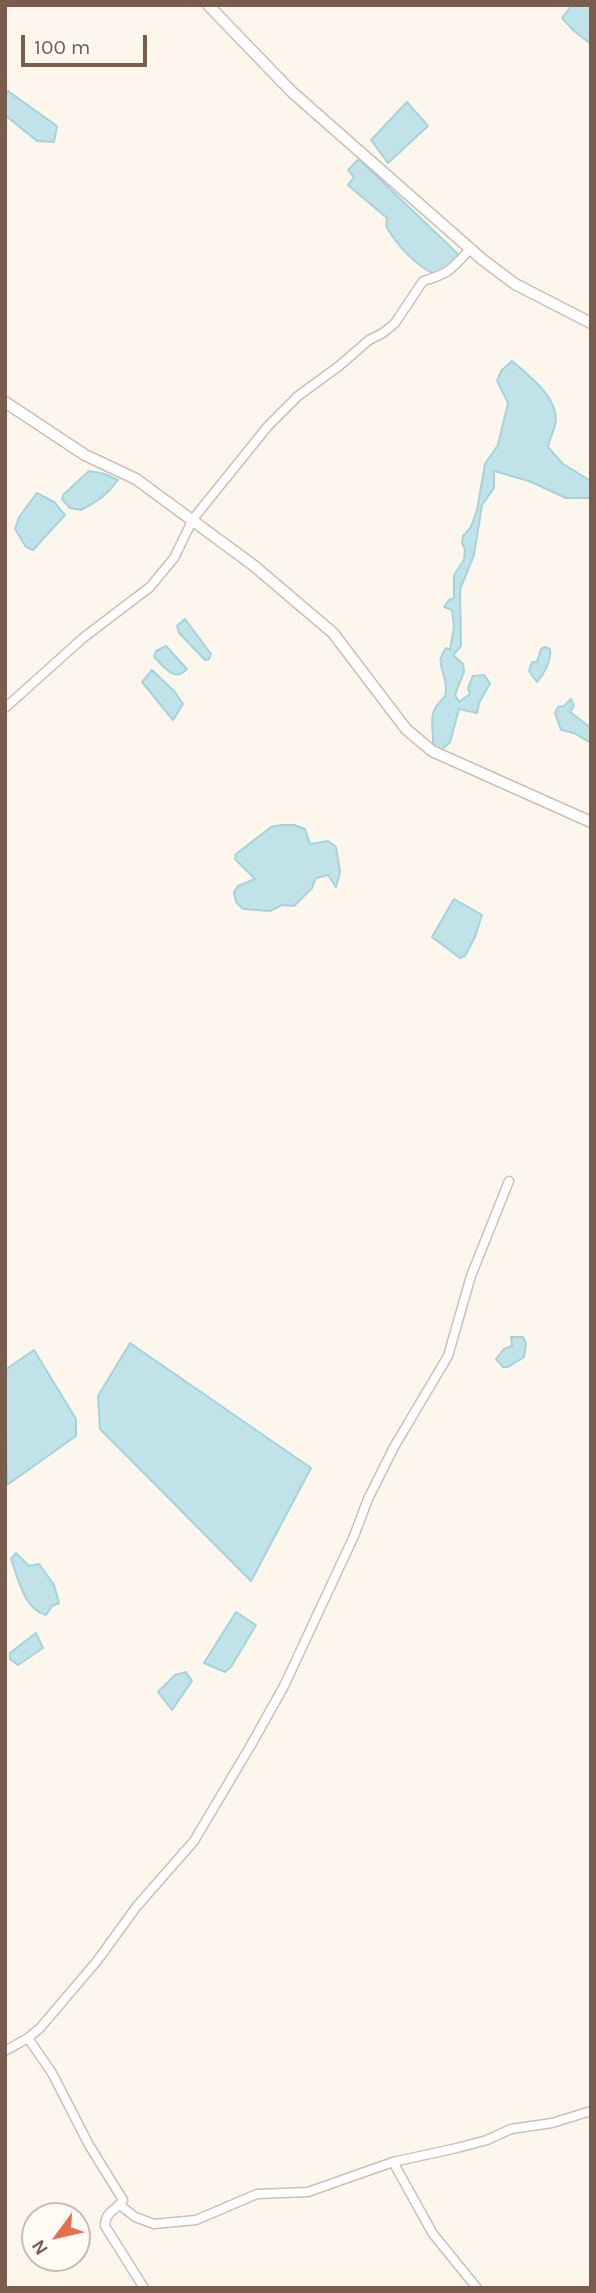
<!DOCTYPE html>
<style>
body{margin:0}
#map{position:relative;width:596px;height:2293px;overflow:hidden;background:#fdf6ec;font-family:Karla,sans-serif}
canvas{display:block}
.frame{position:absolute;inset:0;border:7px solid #7a5c4d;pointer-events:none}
.north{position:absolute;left:21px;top:2202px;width:70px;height:70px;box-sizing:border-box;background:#fffaf3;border:2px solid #cabbb1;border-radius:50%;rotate:237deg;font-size:19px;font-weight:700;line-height:28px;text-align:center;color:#7a5c4d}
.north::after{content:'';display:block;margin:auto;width:24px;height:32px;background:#e76f51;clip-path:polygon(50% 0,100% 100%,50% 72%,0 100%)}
.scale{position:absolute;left:21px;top:35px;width:126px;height:32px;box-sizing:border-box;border:4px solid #7a5c4d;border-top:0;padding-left:9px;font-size:21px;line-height:24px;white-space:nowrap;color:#7a5c4d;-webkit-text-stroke:5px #fffaf3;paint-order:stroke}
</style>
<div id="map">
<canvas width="596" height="2293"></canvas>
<div class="frame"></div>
<div class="north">N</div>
<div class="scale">100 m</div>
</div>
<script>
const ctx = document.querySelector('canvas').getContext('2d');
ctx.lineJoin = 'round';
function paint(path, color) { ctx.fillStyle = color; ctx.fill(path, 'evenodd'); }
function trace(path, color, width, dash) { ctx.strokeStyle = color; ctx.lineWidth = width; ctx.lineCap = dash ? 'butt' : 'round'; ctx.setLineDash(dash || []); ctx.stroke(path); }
const water = new Path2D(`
 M572 5H591V44L574 31 562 18Z
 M8 91 57 126 54 142 37 141 5 115V99Z
 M407 102 428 126 388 163 371 140Z
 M359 159 460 256 437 275C416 267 397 245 386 226L387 218 348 185 354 177 348 170Z
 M512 361C528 375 556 395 556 420 556 427 549 439 548 447L563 464 591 481V498H566L529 481 494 471V488L482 505 474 555 460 589 461 646 453 655 463 664 464 672 455 695 459 702 470 694 468 688 473 676 484 675 490 683 479 703 477 713 459 709 450 742 440 751 433 744C434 733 429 717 436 707 440 699 446 700 446 689 446 671 434 664 446 648L450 650 454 627 452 610 444 607 449 600 454 598V575L464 560 465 549 462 543 463 536 471 527 477 510 485 464 498 445 508 403 497 381 501 371Z
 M89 471 105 474 118 480C108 494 96 503 81 510L70 508 62 499 63 495Z
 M37 493 54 502 65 515 33 550 26 547 15 529 19 517Z
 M185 619 211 654 209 659 205 660 179 633 177 626Z
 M166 646 187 669C174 683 164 666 154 657L156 651Z
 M545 647 550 649C552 660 544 674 537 682L529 671 532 662H537L541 649Z
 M152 670 175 692 183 704 173 720 142 682Z
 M571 699 574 706 570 712 591 728V743L574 733 561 730 555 713 558 707 564 706Z
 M282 825H294L305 829 310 844 328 841 336 847 340 872 336 887 328 875 316 878 312 888 294 906 282 905 270 911 243 909 236 902 234 892 238 886 255 879 235 859 236 854 271 827Z
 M454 899 482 915 475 937 465 956 460 958 432 937Z
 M511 1337H523L526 1344 524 1357 508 1367H503L496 1359 504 1349 512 1346Z
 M130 1343 311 1468 251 1581 100 1429 98 1396Z
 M34 1350 76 1419V1436L7 1485 5 1370Z
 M16 1553 29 1566 39 1564 54 1585 59 1603 52 1606 46 1615C23 1608 19 1580 11 1559Z
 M236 1612 256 1625 231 1667 225 1672 204 1663Z
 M36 1633 43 1648 18 1665 10 1659V1653Z
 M186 1672 192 1681 172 1710 158 1692 175 1675Z`);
const minor = new Path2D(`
 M5 708 83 638 150 587 174 558 193 519 268 426 298 396 339 366 369 340 383 333 395 323 423 281C449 274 453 268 470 249
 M28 2038 52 2073 89 2145 123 2200C116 2211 105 2211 105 2226L144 2288
 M5 2051 28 2038 40 2028 97 1961 137 1906 194 1841 251 1745 284 1686 354 1536 368 1499 394 1447 448 1356 471 1276 509 1181
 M393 2162 433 2234 477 2288
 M120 2205 135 2217 154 2224 196 2220 257 2194 308 2192 393 2162 457 2148 487 2140 511 2129 552 2123 591 2111`);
const tertiary = new Path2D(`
 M208 5 292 92 483 260 515 284 591 323
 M5 402 85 455 136 479 253 565 333 633 406 729 432 751 591 822`);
paint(water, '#bfe3e8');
trace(water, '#a5d3da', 2);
trace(minor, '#d1beb0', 11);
trace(tertiary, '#d1beb0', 13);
trace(minor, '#fff', 8);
trace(tertiary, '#fff', 10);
</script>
